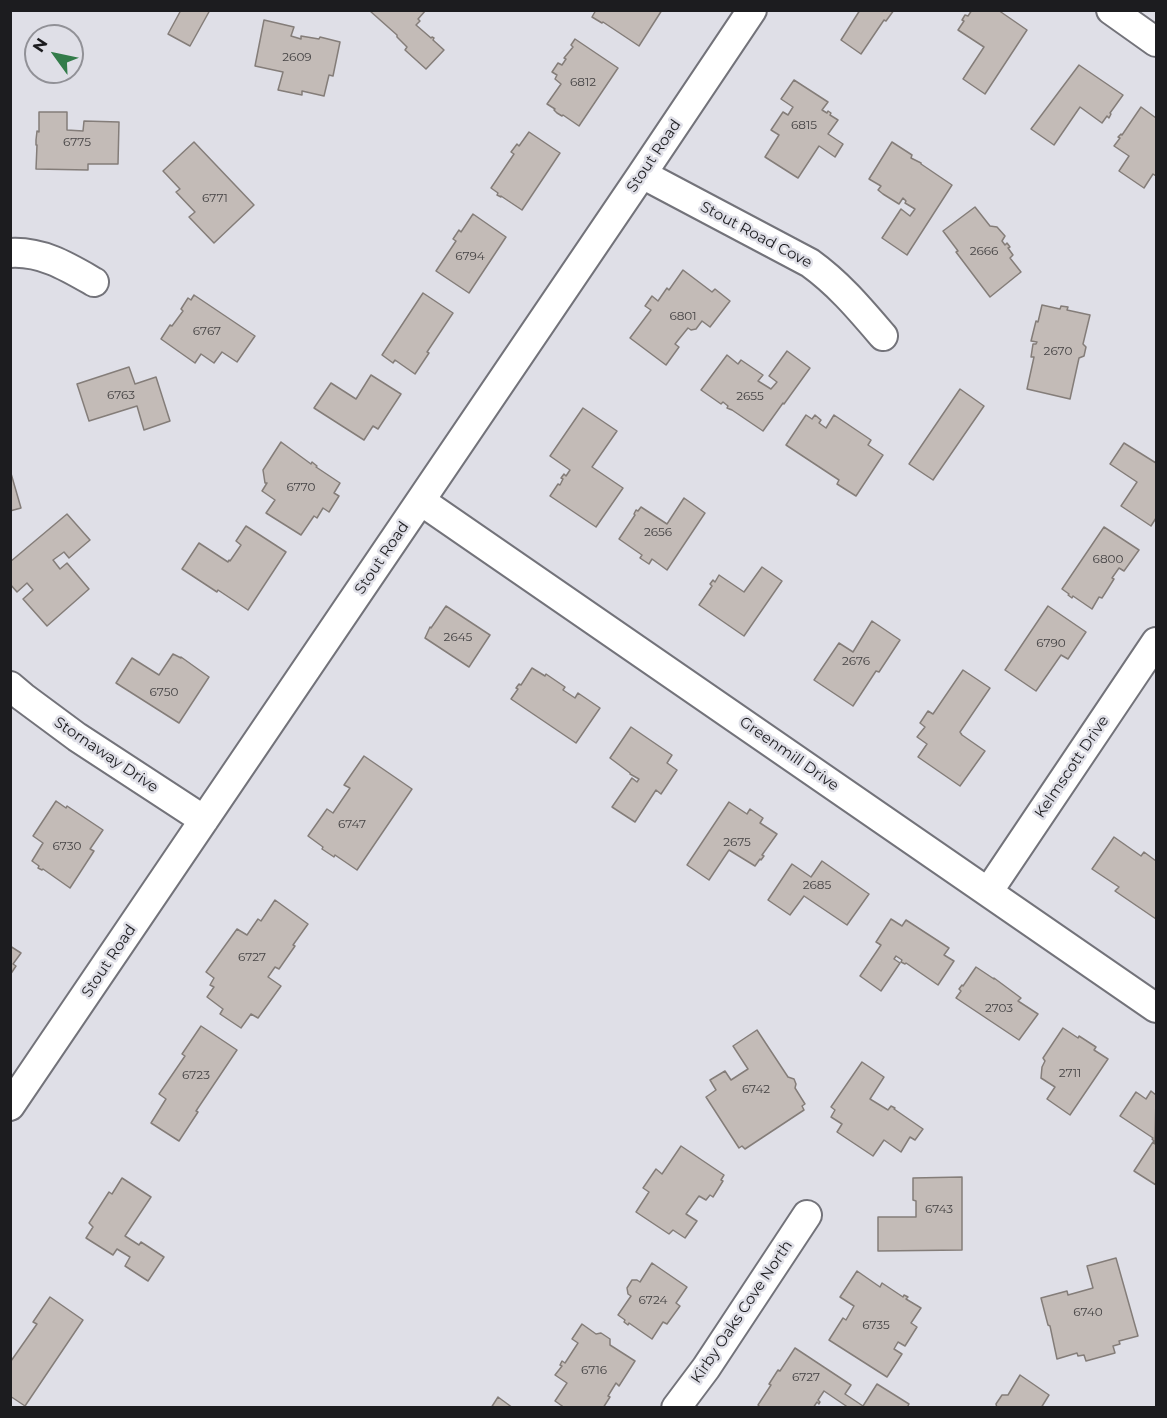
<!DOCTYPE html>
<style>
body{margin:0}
#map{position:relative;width:1167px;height:1418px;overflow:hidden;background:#dfdfe7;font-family:Montserrat,sans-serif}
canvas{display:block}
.frame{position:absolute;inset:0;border:12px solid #1c1c1f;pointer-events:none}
.north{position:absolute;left:24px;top:24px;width:60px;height:60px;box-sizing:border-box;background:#dfdfe7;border:2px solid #919197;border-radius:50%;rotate:303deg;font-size:16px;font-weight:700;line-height:24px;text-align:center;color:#1c1c1f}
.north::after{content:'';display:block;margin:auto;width:21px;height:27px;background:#337c4a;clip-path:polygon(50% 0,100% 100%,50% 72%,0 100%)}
</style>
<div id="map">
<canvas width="1167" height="1418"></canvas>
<div class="frame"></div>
<div class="north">N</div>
</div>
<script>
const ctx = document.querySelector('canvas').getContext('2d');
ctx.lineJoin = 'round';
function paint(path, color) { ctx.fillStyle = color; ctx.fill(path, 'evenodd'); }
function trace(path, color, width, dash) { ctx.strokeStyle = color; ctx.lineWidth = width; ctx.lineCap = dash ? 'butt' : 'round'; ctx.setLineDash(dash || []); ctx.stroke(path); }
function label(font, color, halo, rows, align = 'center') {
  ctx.font = font + ' Montserrat,sans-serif'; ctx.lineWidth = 5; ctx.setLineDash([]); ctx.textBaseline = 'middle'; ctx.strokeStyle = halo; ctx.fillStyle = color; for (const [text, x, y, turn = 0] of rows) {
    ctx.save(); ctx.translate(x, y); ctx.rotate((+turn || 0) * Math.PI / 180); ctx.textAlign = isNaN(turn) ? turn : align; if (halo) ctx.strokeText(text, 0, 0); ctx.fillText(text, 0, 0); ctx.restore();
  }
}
const building = new Path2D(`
 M181 10H210L190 46 168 34Z
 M426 10 418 19 420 21 416 25 431 38 432 37 434 38 433 40 444 50 426 69 405 50 407 47 397 37V35L370 11Z
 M596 10H662L639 46 603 22 602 23 592 17Z
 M860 10H894L886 21 884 20 861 54 841 40Z
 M972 10H998L1027 30 985 94 963 79 984 47 958 30 964 21 962 20 965 15 968 16Z
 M264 20 294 27 291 36 301 39V36L319 39 320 37 340 42 333 76 329 75 324 96 302 91V95L278 90 283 72 255 66Z
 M575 39 618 68 579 126 563 115 562 116 557 113 554 110 555 109 547 104 561 84 555 79 557 75 552 72 558 63 562 65 566 59 564 58 573 47 571 45Z
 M1079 65 1123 95 1110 113 1111 114 1109 118 1107 116 1102 123 1080 107 1054 145 1031 129Z
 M794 80 828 102 822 110 827 113 828 111 831 113 830 115 838 120 828 134 843 144 835 157 819 146 798 178 765 157 779 135 771 130 783 112 788 115 793 107 781 99Z
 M1141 107 1156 118V176L1153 174 1144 188 1119 171 1129 156 1114 146 1120 138 1118 137 1121 134 1122 135Z
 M39 112H67V130L83 131 84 121 119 122 118 164H88V170L36 169 37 145H36V140L37 131 39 132Z
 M529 132 560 153 522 210 501 196V197L497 195 498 193 491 188 514 154 511 152 517 144 519 146Z
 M194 142 254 205 214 243 189 217 195 212 176 192 180 189 163 171Z
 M892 142 912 155 911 158 921 163V164L952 185 907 255 882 238 901 209 910 216 915 209 905 203 906 201 903 198 899 204 883 194 878 190 881 186 869 179Z
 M975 207 990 226 997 227 1005 236 1002 241 1005 245 1007 243 1010 247 1008 248 1013 255 1010 258 1021 272 990 297 956 252 958 251 943 231Z
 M473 214 506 237 469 293 436 271 456 241 453 239 459 230 461 232Z
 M683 270 712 292 715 289 730 301 710 327 702 321 696 329 691 330 688 328 675 344 679 347 666 365 630 338 651 310 645 306 652 296 658 301 667 288 669 290Z
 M423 293 453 313 427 352 429 353 415 374 395 360 393 363 382 355Z
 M194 295 255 336 237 362 222 352 214 363 201 354 195 363 161 339 170 325 172 326 183 311 181 309 188 298 191 300Z
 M1042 305 1060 309 1061 306 1068 307 1067 310 1090 315 1083 344 1086 347 1084 356 1079 358 1070 399 1027 389 1034 357H1031L1033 344H1036L1037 342 1031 341 1036 321 1038 322Z
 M787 351 810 368 784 404 783 403 763 431 732 410 727 408 728 406 723 402 721 404 701 390 727 355 738 364 741 360 763 375 758 381 771 389 777 382 769 376Z
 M129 367 135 384 156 377 170 421 144 430 137 406 89 421 77 384Z
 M371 375 401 394 378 429 373 426 364 440 314 408 331 383 356 399Z
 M960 389 984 406 933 480 909 464Z
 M583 408 617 431 592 467 623 488 596 527 550 496 558 484 560 485 563 479 561 478 564 474 566 476 570 470 550 456Z
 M806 415 812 419 815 415 821 420 819 423 826 428 834 415 871 440 868 445 883 455 856 496 837 484 839 480 786 445Z
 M281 442 311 464 312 462 317 466 316 467 340 483 334 493 339 496 329 512 323 508 317 518 314 516 301 535 266 513 275 500 262 491 267 483H265L263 470Z
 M1124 443 1156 463V518L1151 526 1121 506 1137 482 1110 464Z
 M10 470 21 508 10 511Z
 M684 498 705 513 667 570 652 559 649 564 640 558 642 555 619 539 635 515 634 514 636 510 638 511 641 507 667 524Z
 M67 514 90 540 69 558 64 552 53 560 60 569 67 563 89 589 47 626 23 599 33 590 27 583 17 592 10 584V562Z
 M246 526 286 552 248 610 218 590 217 592 182 569 199 543 228 562 229 560 230 561 241 545 236 541Z
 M1104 527 1139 550 1124 571 1119 568 1112 578 1114 579 1102 598 1099 597 1092 609 1073 596 1072 598 1068 595 1069 594 1062 589Z
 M762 567 782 581 744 636 699 605 712 586 710 584 713 580 715 582 719 575 744 592Z
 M446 606 490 635 469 667 425 638 430 627 431 628Z
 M1048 606 1086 632 1068 659 1061 655 1036 691 1005 670Z
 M872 621 900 640 879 672 876 671 853 706 814 680 839 643 853 652Z
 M173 654 181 658V657L209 677 179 723 116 683 132 658 159 675Z
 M532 668 545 676 546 674 565 687 563 690 575 698 578 693 600 708 576 743 511 699 518 689 516 688 519 684 521 685Z
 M963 670 990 688 960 732 962 735 985 751 960 786 918 757 927 744 917 737 925 727 920 723 928 711 933 714Z
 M631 727 672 755 667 763 677 770 661 794 656 790 635 822 612 807 632 778 637 782 639 779 630 774V773L610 758Z
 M364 756 412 789 357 870 335 855 334 857 322 849 323 847 308 836 327 809 333 813 350 788 344 785Z
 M56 801 66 808 67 806 103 830 90 849 94 851 70 888 43 869 42 870 38 868 39 866 32 861 43 843 33 836Z
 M729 802 747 814 750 809 763 818 760 823 777 834 762 855 764 856 761 860 760 859 755 866 729 850 709 880 687 865Z
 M1114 837 1141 856 1144 852 1156 861V919L1115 891 1119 887 1092 869Z
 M822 861 869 894 847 925 804 896 790 915 768 900 792 864 811 877Z
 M275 900 308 924 293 945 295 946 279 969 275 967 268 977 281 986 258 1018 251 1014 241 1028 220 1014 223 1009 207 997 214 987 210 985 214 978 206 972 237 929 247 935 258 919 261 921Z
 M891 919 902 926 906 920 949 948 944 955 954 961 938 985 906 963 905 964 901 962 902 960 896 956 894 959 900 963 881 991 860 976 881 945 876 942Z
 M10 946 21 953 13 964 16 966 10 975Z
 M976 967 994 979V978L1021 998 1018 1001 1038 1014 1019 1040 956 998 961 991 959 989 962 985 963 986Z
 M201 1026 237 1050 196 1111 198 1112 179 1141 151 1123 166 1099 159 1094 185 1056 182 1054Z
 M1063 1028 1078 1038 1079 1036 1096 1047 1094 1050 1108 1059 1070 1115 1047 1099 1055 1087 1041 1078 1042 1067 1045 1061 1043 1058Z
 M757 1030 788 1077 794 1079 796 1084 795 1088 805 1104 802 1106 804 1110 745 1149 742 1146 739 1148 706 1097 716 1090 710 1080 725 1071 731 1080 748 1069 733 1046Z
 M862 1062 884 1077 870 1099 888 1110 891 1106 895 1108 894 1109 923 1129 915 1140 910 1137 901 1152 884 1140 873 1156 837 1132 842 1124 831 1117 835 1110 831 1107Z
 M1151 1091 1156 1095 1155 1142 1152 1139 1153 1138 1120 1116 1136 1092 1146 1099Z
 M1153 1142 1156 1145V1185L1134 1171Z
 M681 1146 724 1175 721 1180 723 1181 713 1197 710 1195 706 1200 699 1196 686 1214 697 1221 685 1238 673 1230 669 1234 636 1212 649 1192 643 1188 656 1169 662 1174Z
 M962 1177V1250L878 1251V1217H916V1201L913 1200V1178Z
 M122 1178 151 1197 125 1236 139 1245 141 1242 164 1257 148 1281 125 1266 130 1257 117 1249 113 1255 86 1238 93 1227 89 1223 109 1192 112 1194Z
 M1116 1258 1138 1336 1119 1341 1120 1344 1113 1346 1115 1353 1086 1361 1084 1355 1078 1356 1077 1353 1057 1359 1050 1326 1048 1325 1041 1298 1067 1291 1068 1295 1093 1288 1087 1266Z
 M652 1263 687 1287 676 1303 680 1306 667 1324 663 1322 652 1339 629 1323 628 1325 624 1322 625 1320 618 1315 631 1296 628 1294 627 1288 632 1280H637L640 1282Z
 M857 1271 880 1287 882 1283 903 1297 904 1295 908 1297 906 1299 921 1308 911 1323 917 1327 905 1346 898 1342 894 1349 902 1354 887 1377 829 1340 843 1318 846 1320 854 1306 840 1297Z
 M50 1297 83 1320 25 1406 10 1396V1360L11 1361 37 1324 33 1322Z
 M582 1324 596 1334 601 1333 610 1339V1345L635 1361 619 1386 616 1383 608 1396 610 1397 603 1408H565L555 1401 567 1383 555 1375 562 1366 560 1365 562 1361 565 1363 578 1343 572 1339Z
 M795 1348 851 1385 845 1394 863 1406 877 1384 909 1404 907 1408H849L824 1391 818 1400 820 1402 819 1404 817 1402 813 1408H761L758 1405 771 1385 769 1384 778 1370 780 1371Z
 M1020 1375 1049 1395 1041 1408H997L996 1404 1002 1395H1008Z
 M498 1397 513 1408H491Z`);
const minor = new Path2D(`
 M1111 10 1156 42
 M642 174 810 263C839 284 859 308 883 336
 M10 253C42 251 68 267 94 282
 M421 501 1156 1008
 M10 686 23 697 77 737 204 820
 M988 892 1156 642
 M10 1106 642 174 752 10
 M676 1408 706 1368 807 1215`);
const numberNames = [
 ["2609",297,57],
 ["6812",583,82],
 ["6815",804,125],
 ["6775",77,142],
 ["6771",215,198],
 ["2666",984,251],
 ["6794",470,256],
 ["6801",683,316],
 ["6767",207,331],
 ["2670",1058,351],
 ["6763",121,395],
 ["2655",750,396],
 ["6770",301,487],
 ["2656",658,532],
 ["6800",1108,559],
 ["2645",458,637],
 ["6790",1051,643],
 ["2676",856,661],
 ["6750",164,692],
 ["6747",352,824],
 ["2675",737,842],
 ["6730",67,846],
 ["2685",817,885],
 ["6727",252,957],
 ["2703",999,1008],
 ["2711",1070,1073],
 ["6723",196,1075],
 ["6742",756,1089],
 ["6743",939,1209],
 ["6724",653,1300],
 ["6740",1088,1312],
 ["6735",876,1325],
 ["6716",594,1370],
 ["6727",806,1377]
];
const streetNames = [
 ["Stout Road",654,156,-56],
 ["Stout Road Cove",756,235,28],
 ["Stout Road",382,558,-56],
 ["Greenmill Drive",789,754,35],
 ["Stornaway Drive",106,755,34],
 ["Kelmscott Drive",1072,767,-56],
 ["Stout Road",109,961,-56],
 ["Kirby Oaks Cove North",742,1312,-56]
];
paint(building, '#c3bbb7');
trace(building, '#847d79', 1.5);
trace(minor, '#73737a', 32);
trace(minor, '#fff', 28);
label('12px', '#464445', null, numberNames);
label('15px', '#1c1c1f', '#dfdfe7', streetNames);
</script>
